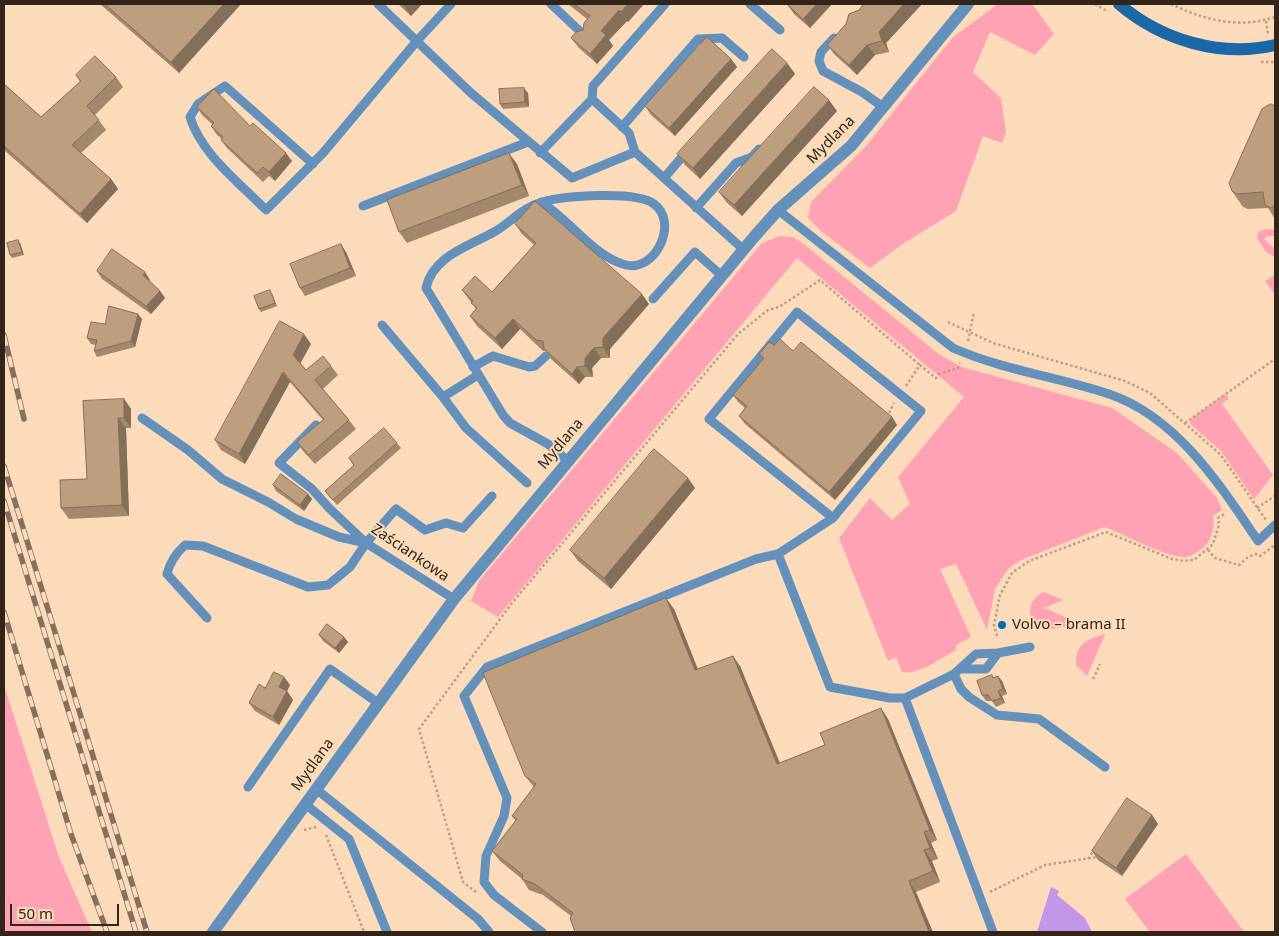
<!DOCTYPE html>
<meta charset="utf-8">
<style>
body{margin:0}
#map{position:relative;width:1279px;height:936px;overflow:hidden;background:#fbdbb9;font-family:"Noto Sans",sans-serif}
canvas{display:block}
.frame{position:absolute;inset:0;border:5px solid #302518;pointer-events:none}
.scale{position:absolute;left:10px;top:904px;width:109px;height:22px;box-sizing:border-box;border:2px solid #302518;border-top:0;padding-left:6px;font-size:15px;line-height:18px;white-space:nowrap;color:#302518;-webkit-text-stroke:4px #fbdbb9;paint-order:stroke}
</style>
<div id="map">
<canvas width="1279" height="936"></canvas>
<div class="frame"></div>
<div class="scale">50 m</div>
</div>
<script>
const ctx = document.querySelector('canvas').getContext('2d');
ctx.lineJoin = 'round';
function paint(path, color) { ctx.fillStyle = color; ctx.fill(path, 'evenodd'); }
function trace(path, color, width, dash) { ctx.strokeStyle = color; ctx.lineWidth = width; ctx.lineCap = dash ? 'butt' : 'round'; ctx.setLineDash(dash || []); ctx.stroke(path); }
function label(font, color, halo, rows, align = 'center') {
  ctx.font = font + ' "Noto Sans",sans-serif'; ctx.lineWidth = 4; ctx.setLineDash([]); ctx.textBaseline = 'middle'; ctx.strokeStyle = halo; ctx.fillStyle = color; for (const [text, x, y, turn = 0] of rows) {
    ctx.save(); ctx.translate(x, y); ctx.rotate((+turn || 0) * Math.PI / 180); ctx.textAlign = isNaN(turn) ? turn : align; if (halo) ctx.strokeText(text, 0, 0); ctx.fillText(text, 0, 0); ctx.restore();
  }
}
const green = new Path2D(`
 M998 4H1032L1054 34 1035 55 990 32 973 72 1001 98 1006 132 1002 143 983 136 956 211 904 243 870 268 822 232 808 218 811 202 866 146 953 37Z
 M1266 229 1275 230V236H1268L1264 239 1275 249V257L1266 252 1257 238 1258 232Z
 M779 236 793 237 805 245 940 355 962 367 1112 408 1177 453 1217 498 1222 510 1213 516C1215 528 1212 540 1203 548 1197 552 1193 556 1186 557 1169 559 1123 534 1105 527L1021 560 1008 569 995 589 987 630 956 564 940 569 971 637 956 645V650C941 658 919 675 902 672L896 657 888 661 839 538 870 498 892 520 910 504 898 477 964 397 797 258 498 617 471 601 479 581 761 244Z
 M1274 275 1275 276V295L1265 281Z
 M1225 394 1229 398 1222 404 1273 475 1254 499 1221 451 1190 424 1191 419Z
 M1044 592 1063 600 1044 608 1077 622C1067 626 1056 630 1046 628 1024 624 1026 599 1044 592Z
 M1105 634 1087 676 1076 665C1075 644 1087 639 1105 634Z
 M4 685 59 857 92 932H4Z
 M1186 854 1244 932H1150L1125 899Z`);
const water = new Path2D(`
 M1051 887 1059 891 1057 895 1085 918 1092 932H1037Z`);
const path = new Path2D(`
 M1095 4 1108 12
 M1171 4C1203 20 1240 29 1275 17
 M1266 21 1268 34
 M1261 62H1274
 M948 322 993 343 1125 381 1150 393 1221 455 1266 520
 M968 341 974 312
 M906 386 920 365 936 378 939 374 958 368 960 363
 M889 413 894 403
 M1185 423 1275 359
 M1257 508 1275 496
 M1208 550 1215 558 1239 565 1248 557 1256 554 1260 556 1275 545
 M997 636 994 625 1000 595 1012 573 1029 561 1106 532 1172 559 1184 561 1194 560 1213 544 1219 525 1218 518 1226 513
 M1093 679 1100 664
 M304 830 316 827
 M326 835 364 932
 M1088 859 1094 850
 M476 892 463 882 419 729 512 603 738 334 768 310 779 307 820 280 920 365
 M990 892 1045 865 1098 857`);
const service = new Path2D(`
 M378 4 471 93 572 178 635 152 744 250
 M551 4 586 37
 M750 4 780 30
 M834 38 821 52 819 61 823 71 862 92 883 107
 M592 99 593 86 665 4
 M622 127 698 39 722 38 744 57
 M540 153 592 99 629 133 635 152
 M313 164 225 86 198 104 190 117C201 154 240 183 266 210L323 153 416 42 451 4
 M664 178 688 150
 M541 202C569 219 594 257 626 265 656 272 679 222 654 204 636 190 564 196 542 202 523 207 510 223 494 232 469 246 433 256 426 288L503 415 510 423 548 444 568 461
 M363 206 528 142
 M696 208 736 163 752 157 759 149
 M778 210 953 348C1003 370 1058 377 1109 394 1177 417 1220 485 1258 541L1275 525
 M653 299 695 252 722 276
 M382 325 443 397 478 375
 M473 367 493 356 529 367 535 366 546 356
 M443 397 466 428 527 483
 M142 418 188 450 222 479 268 502 296 519 339 537 366 543
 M316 425 279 463 312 489 329 508 366 543 454 599
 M778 554 833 518 921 411 797 312 709 419 833 518
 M207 618 167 574C170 562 176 553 185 545L203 546 308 587 328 585 350 567 366 543 396 509 425 530 446 523 463 528 492 496
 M961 669H986L998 653
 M954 674 961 689 969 697 997 715 1039 719 1105 767
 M905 698 993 932
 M248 787 330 669 378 703
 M316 789 478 919 489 932
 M305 804 349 839 387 932
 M542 932 494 895 484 882 486 856 504 816 507 798 464 696 487 667 756 559 778 554 830 687 890 698H905L954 674 976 654 998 653 1030 647`);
const tertiary = new Path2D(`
 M213 932 454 599 754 237 778 210 851 146 968 4`);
const secondary = new Path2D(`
 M1119 4C1161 40 1221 58 1275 45`);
const rail = new Path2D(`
 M4 335 24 419
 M4 466 147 932
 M4 501 136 932
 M4 612 71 834 107 932`);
const wall = new Path2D(`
 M100 4H241L179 73Z
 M398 4H422L411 16Z
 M568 4H644L628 22 627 21 609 40 613 46 597 64 579 48 571 38 583 30 587 19Z
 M787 4H832L810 28 794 14Z
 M864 4H922L886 43 889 52 875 55 857 75 835 55 827 45Z
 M731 59 737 67 675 136 651 115 645 106Z
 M787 63 795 74 700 179 685 165 677 154Z
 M76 75 116 77 123 87 95 115 106 130 81 153 111 179 118 189 87 223 4 150V84L41 117 80 82Z
 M528 93 529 107 503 109 500 104Z
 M1275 106V219L1268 208 1248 209 1243 207 1232 191Z
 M197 107 250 126 292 161 275 181 269 176 263 182 227 148 221 140 222 139 217 135 211 126 213 125 202 115Z
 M837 111 742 216 727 203 719 192Z
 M517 164 529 196 407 243 399 232Z
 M515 224 649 304 610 349V358H601L592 368 593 377H585L579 384 551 359 546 351H543L520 329 502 349 477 326 470 316 476 309 462 290 492 292 534 245 522 234Z
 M20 243 24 255 12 258 10 255Z
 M346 252 356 276 305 296 300 288Z
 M97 271 150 280 149 281 160 291 165 298 151 314 102 279Z
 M272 293 277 306 261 312 259 309Z
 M142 319 135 347 97 357 94 351 96 345 91 344 87 338 105 324Z
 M311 344 300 363 306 370 331 366 338 375 323 389 349 420 356 429 315 464 303 451 297 442 323 420 290 382 245 464 221 450 215 440Z
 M774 345 793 351 892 417 897 425 835 500 745 424 739 416 745 408 739 403 733 395 763 359 759 354Z
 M124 399 131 409V428H126L129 516 69 519 61 508 87 479Z
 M397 443 401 448 337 505 325 491 354 466 349 458Z
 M273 485 308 494 312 499 304 511 276 491Z
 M695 488 611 589 578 561 570 550Z
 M674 609 698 669 740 666 780 763 888 719 937 840 931 843 938 859 932 861 940 882 916 892 571 916 543 895 529 890 522 879 500 861 492 851 516 821 512 816 534 787 525 776Z
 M319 635 344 637 348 642 339 653 323 641Z
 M284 677 290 685 287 691 293 700 279 725 255 711 249 703 265 688Z
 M994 677 1002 681 1007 694 1002 696 1005 703 996 707 992 701H986L982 695Z
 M1152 815 1158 824 1122 876 1098 860 1092 851Z`);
const shadedWall = new Path2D(`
 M224 4H241L179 73 171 62Z
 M404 4H422L411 16 403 5Z
 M628 4H644L628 22 621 12Z
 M817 4H832L810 28 803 19Z
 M904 4H922L886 43 889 52 882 41 879 32Z
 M619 10 627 21 609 40 613 46 597 64 590 54 601 31Z
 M867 45 875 55 857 75 849 65Z
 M731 59 737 67 675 136 669 128Z
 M787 63 795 74 700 179 693 168Z
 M524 88 528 93 529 107 525 102Z
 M829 100 837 111 742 216 734 205Z
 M286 153 292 161 275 181 269 172Z
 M509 153 517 164 529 196 522 185Z
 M111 179 118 189 87 223 80 214Z
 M18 240 20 243 24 255 22 252Z
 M341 244 346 252 356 276 350 268Z
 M145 272 150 280 148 283 143 275Z
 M160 291 165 298 151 314 146 306Z
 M642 294 649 304 610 349V358L603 347V338Z
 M138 314 142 319 135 347 131 341Z
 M513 319 520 329 502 349 495 338Z
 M304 334 311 344 300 364 293 355Z
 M594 348 601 358 592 368 593 377 585 366V358Z
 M577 367 585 377 579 384 572 374Z
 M283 372 290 382 245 464 239 454Z
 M124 399 131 409V428L124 418Z
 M892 417 897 425 835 500 829 492Z
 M118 418 126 428 129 516 122 505Z
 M688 478 695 488 611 589 604 578Z
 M308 494 312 499 304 511 300 505Z
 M666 598 674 609 702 681 695 670Z
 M344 637 348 642 339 653 335 648Z
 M733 656 740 666 784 774 777 764Z
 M998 676 1002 681 1007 694 1003 689Z
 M284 677 290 685 285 695 279 687Z
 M287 691 293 700 279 725 273 717Z
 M998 691 1002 696 1005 703 1001 698Z
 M881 708 888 719 937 840 930 830Z
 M1152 815 1158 824 1122 876 1116 868Z
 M924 832 931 843 938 859 930 848Z
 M924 850 932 861 940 882 933 871Z
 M909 881 916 892 933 932H929Z`);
const building = new Path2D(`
 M105 4H224L171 62Z
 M574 4H628L621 12 619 10 601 31 606 35 590 54 571 38 576 32 583 30 584 23 590 16Z
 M787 4H817L803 19Z
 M864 4H904L879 32 882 41 867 45 849 65 827 45 846 24 849 14 859 10Z
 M707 37 731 59 669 128 645 106Z
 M772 49 787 63 693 168 677 154Z
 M95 56 116 77 87 106 99 120 72 145 111 179 80 214 4 146V84L41 117 81 81 76 75Z
 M814 87 829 100 734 205 719 192Z
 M524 88 525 102 500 104 499 89Z
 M214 89 250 126 253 123 286 153 269 172 263 167 257 173 221 140 223 137 211 126 214 123 197 107Z
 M1271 104 1275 106V205L1271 208 1265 205 1263 192 1237 194 1232 191 1229 183 1262 109Z
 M509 153 522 185 399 232 387 200Z
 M535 201 642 294 603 338V347L594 348 585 358V366L577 367 572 374 544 349 543 341 536 340 513 319 495 338 470 316 477 308 471 303 473 301 462 290 475 276 492 292 536 243 515 224Z
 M18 240 22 252 10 255 7 243Z
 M341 244 350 268 300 288 290 264Z
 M112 249 145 272 143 275 160 291 146 306 97 271Z
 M270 290 275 303 259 309 254 296Z
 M109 306 138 314 131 341 94 351 97 340 87 338 91 322 105 324Z
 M280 321 304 334 293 355 306 370 323 356 331 366 315 380 349 420 309 455 297 442 324 419 283 372 239 454 215 440Z
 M780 339 793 351 801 342 892 417 829 492 739 416 747 406 733 395 764 358 759 354 769 342 774 345Z
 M124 399V418H118L122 505 61 508 60 480 87 479 83 401Z
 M384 428 397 443 333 500 325 491 354 465 349 458Z
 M654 449 688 478 604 578 570 550Z
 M281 474 308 494 300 505 273 485Z
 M666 598 695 670 733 656 777 764 825 745 820 733 881 708 930 830 924 832 930 848 924 850 933 871 909 881 929 932H575L570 918 573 913 535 884 522 879 523 875 492 851 517 819 512 816 536 784 525 776 483 673Z
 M327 624 344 637 335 648 319 635Z
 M274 672 284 677 279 687 287 691 273 717 249 703 259 684 265 688Z
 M992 675 993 678 998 676 1003 689 998 691 1001 698 992 701 988 695H982L977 681Z
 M1127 798 1152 815 1116 868 1092 851Z`);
const markers = [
 [1002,625,5,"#006fba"]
];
const streetNames = [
 ["Mydlana",831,140,-45],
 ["Mydlana",561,444,-50],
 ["Zaściankowa",410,553,34],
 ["Mydlana",313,765,-54]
];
const poiNames = [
 ["Volvo – brama II",1012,625]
];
paint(green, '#ffa3b4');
paint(water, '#c297e7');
trace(path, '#baa185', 2.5, [2.5, 2.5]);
trace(service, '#6491bc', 9);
trace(tertiary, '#6491bc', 12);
trace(secondary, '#1a68a7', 12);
trace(rail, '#84715b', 5.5);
trace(rail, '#fbdbb9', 4, [11]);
paint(wall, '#a3886c');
paint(shadedWall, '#846f58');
paint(building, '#bd9e7e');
trace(building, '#846f58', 1);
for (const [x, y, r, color] of markers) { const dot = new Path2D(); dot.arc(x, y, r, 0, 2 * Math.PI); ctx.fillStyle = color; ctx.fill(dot); trace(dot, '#fbdbb9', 2); }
label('15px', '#302518', '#fbdbb9', streetNames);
label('15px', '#302518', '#fbdbb9', poiNames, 'left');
</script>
